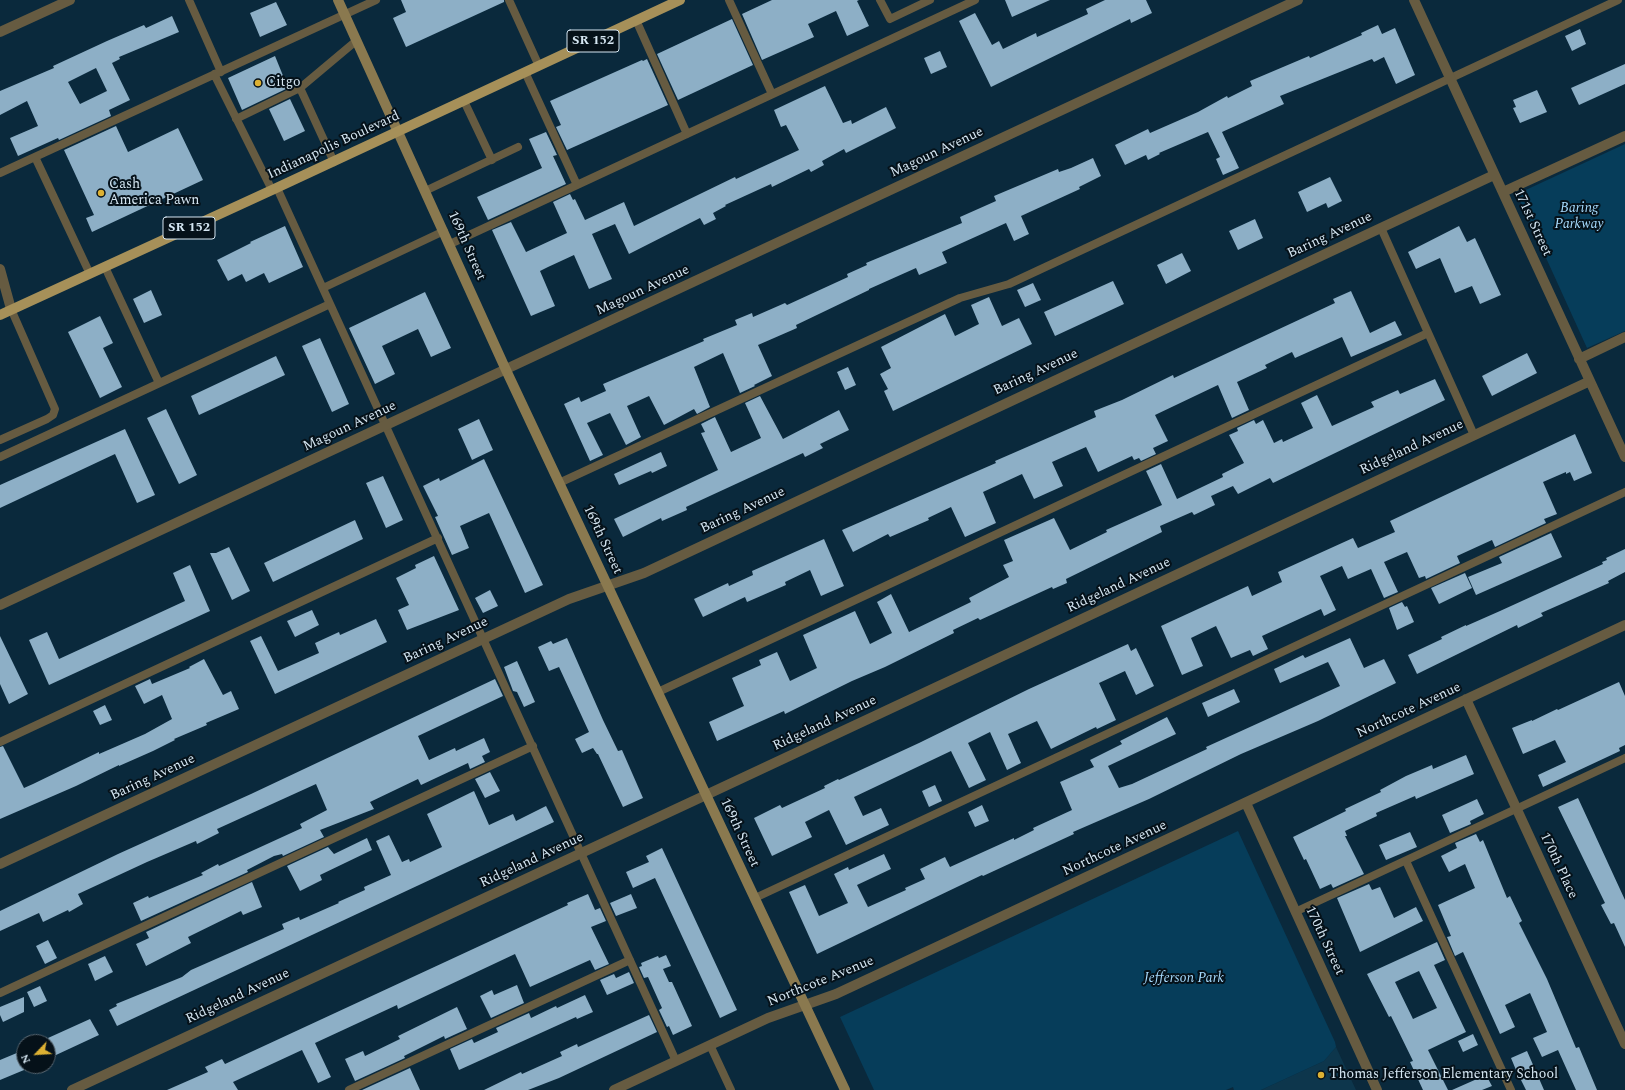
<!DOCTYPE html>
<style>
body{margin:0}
#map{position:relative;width:1625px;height:1090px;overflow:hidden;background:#0a293c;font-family:Spectral,serif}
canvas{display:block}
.north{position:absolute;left:16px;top:1034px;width:40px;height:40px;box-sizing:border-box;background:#051119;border:1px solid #586670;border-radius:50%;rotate:245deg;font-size:11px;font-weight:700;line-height:16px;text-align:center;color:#d5e6f2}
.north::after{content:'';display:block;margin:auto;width:14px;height:18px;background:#ddb133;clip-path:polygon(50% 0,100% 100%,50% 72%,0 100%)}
</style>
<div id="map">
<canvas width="1625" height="1090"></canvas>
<div class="north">N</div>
</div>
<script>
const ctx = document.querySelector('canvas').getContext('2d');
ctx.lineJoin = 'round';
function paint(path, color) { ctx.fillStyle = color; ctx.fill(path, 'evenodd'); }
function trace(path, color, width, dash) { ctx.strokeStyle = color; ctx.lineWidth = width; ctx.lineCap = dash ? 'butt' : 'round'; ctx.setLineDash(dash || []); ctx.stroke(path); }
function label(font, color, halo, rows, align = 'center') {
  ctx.font = font + ' Spectral,serif'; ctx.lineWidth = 4; ctx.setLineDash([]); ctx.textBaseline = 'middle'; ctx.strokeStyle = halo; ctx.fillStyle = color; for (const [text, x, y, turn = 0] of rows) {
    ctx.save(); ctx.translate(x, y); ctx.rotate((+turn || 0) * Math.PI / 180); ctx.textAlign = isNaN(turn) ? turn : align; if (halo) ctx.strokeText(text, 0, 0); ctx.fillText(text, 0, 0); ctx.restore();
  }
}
const built = new Path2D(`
 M1336 1047 1356 1090H1261L1324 1061Z`);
const green = new Path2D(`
 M1625 144V331L1587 348 1517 194Z
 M1238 831 1335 1042 1336 1047 1324 1061 1261 1090H1234L1233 1087 1226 1090H874L840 1017Z`);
const building = new Path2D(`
 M401 0H504V2L406 47 393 18 406 12Z
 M772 0H859L857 1 869 26 847 36 836 11 808 24 814 37 762 60 742 14Z
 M1005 0H1050L1012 17Z
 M1105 0H1146L1152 13 1131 23 1130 19 991 87 959 21 975 13 992 45 999 41 1003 49 1036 33 1037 37 1088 14 1086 9Z
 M276 2 287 25 260 37 250 13Z
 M172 16 179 32 119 57 120 59 112 63 130 100 109 110 111 116 59 140 58 138 18 156 10 138 38 126 27 101 0 115V91L54 68 53 66 107 41 144 25 146 28ZM96 68 107 91 80 104 68 82Z
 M732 19 753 65 678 100 657 54Z
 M1378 25 1382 34 1395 28 1415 75 1396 84 1384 57 1374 62 1372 59 1280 96 1284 104 1222 132 1239 168 1223 175 1216 159 1220 157 1208 132 1159 153 1160 154 1148 160 1146 155 1125 165 1115 145 1148 129 1150 133 1198 112 1227 96 1228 98 1252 86 1250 81 1309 56 1310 58 1362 35 1361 33Z
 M1580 29 1586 44 1572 51 1565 36Z
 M940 51 947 67 931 74 924 58Z
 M275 56 288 88 242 110 228 78Z
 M647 59 668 105 567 150 556 127 561 125 550 101 642 60 643 61Z
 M1625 64V84L1579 105 1571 88Z
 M825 86 843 123 851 120 852 124 886 107 896 128 846 153 844 149 822 161 824 165 811 172 809 169 772 187 771 184 725 205 726 206 713 213 716 219 704 225 700 218 629 254 615 224 592 234 612 279 589 289 574 255 548 267 540 271 555 306 531 316 492 230 511 222 526 252 554 239 567 233 553 202 570 194 573 200 575 199 585 220 624 202 634 226 735 177 736 179 799 150 786 125 781 127 774 110Z
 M1537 90 1547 112 1520 123 1513 108 1516 107 1513 100Z
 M290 99 305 131 284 141 269 109Z
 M116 126 128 152 178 128 203 180 92 232 86 218 94 215 64 150Z
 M546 132 557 155 553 156 566 184 488 220 477 197 542 168 529 139Z
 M1093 158 1101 176 1079 187 1080 189 1021 216 1029 234 1014 241 1006 223 942 252 947 263 919 275 916 268 869 289V290L796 325 797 328 758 345 772 376 754 385 755 386 740 393 723 353 694 367 710 407 697 414 694 409 664 425 649 396 627 406 641 437 626 445 610 413 587 423 603 455 590 461 564 404 579 397 581 402 606 391 603 384 704 341 703 339 737 325 735 320 752 313 753 317 785 303 787 305 848 277 847 274 867 265 866 263 962 223 960 217 996 201 994 196 1058 169 1059 172 1071 168Z
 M1330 177 1342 201 1328 208 1326 203 1307 212 1298 192Z
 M1255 219 1263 238 1238 250 1229 231Z
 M285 226 303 267 269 283 264 273 246 282 242 274 228 281 217 260 251 243 250 242Z
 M1459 226 1467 242 1475 238 1501 295 1480 304 1472 286 1455 293 1440 258 1416 269 1408 252Z
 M1182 253 1191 271 1166 284 1157 265Z
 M1113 281 1124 304 1055 336 1044 312Z
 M1033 283 1041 300 1025 307 1017 290Z
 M151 290 162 315 144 323 133 299Z
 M1351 291 1370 333 1395 321 1402 335 1351 357 1342 337 1295 358 1292 352 1265 365 1267 368 1237 382 1249 410 1232 418 1218 385 1155 415 1168 441 1153 448 1156 454 1141 461 1139 458 1134 460 1132 456 1098 472 1086 447 1052 462 1063 486 1034 499 1022 474 983 492 996 523 965 537 951 507 928 518 929 520 890 537 888 534 853 552 842 530 996 463 995 461 1096 417 1094 411 1122 400 1173 375 1174 378 1335 303 1333 299Z
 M425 292 451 348 431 357 418 329 382 346 395 374 375 384 349 328Z
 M989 297 1002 326 1019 318 1032 344 893 411 884 391 888 389 880 374 891 368 881 347 945 314 955 336 979 324 971 305Z
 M100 316 113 343 103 348 122 387 100 398 68 332Z
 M320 338 349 404 332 412 302 346Z
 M1527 353 1537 373 1492 396 1482 376Z
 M276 356 285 375 199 415 191 396Z
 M848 367 856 385 845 390 837 372Z
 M1435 379 1445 400 1273 483 1270 478 1238 494 1233 486 1211 496 1215 505 1194 515 1192 512 1160 526 1162 532 1066 579 1067 583 1053 589 1052 587 980 620 978 618 953 630 954 633 885 667 852 681 785 714 784 711 717 741 709 722 744 706 732 678 761 665 759 660 777 652 790 681 817 668 803 635 855 611 870 644 892 633 877 602 891 594 909 632 971 602 969 598 1009 577 1003 565 1013 561 1004 540 1054 518 1070 550 1107 532 1106 530 1162 505 1146 471 1161 464 1177 499 1223 477 1222 474 1244 463 1229 435 1238 431 1237 428 1254 420 1256 424 1263 420 1274 443 1282 439 1283 442 1313 428 1301 403 1317 395 1332 426 1374 407 1371 402 1398 390 1400 394Z
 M760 396 783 439 839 410 849 430 820 444 823 448 805 457 803 453 686 507 687 510 662 521 661 518 623 537 614 519 718 470 701 433 705 432 701 424 715 417 731 452 761 438 745 403Z
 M166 409 197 475 179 484 147 418Z
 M479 419 493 450 472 460 458 429Z
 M125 429 155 495 137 503 115 454 0 508V485Z
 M1575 434 1592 473 1574 481 1570 472 1566 474V472L1543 482 1557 514 1544 519 1546 523 1495 547 1492 540 1457 556 1460 563 1426 579 1425 576 1419 578 1407 552 1384 562 1398 592 1384 598 1371 569 1348 579 1342 566 1320 576 1336 610 1324 616 1321 609 1262 636 1268 649 1253 656 1250 650 1231 658 1216 626 1191 638 1203 666 1182 675 1161 626 1248 586 1252 596 1282 582 1278 572 1353 538 1358 548 1395 532 1390 521Z
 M661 452 667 466 652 473 651 471 619 485 614 474Z
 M484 459 543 585 525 593 489 513 460 526 469 548 452 555 435 517 438 516 423 486 439 478 440 481Z
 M383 476 403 520 386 528 366 483Z
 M355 520 363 539 273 582 264 563Z
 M1551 533 1562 557 1476 595 1468 577 1502 563 1499 557Z
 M824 539 844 586 821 596 810 570 785 582 786 585 747 602 745 597 703 617 694 599 728 583 729 586 753 575 752 571Z
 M229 547 250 591 232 600 210 553H216Z
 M1625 549V572L1608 581 1609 583 1541 613 1543 616 1518 628 1517 625 1417 674 1408 655 1442 639 1441 637 1466 625V626L1500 611 1603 564 1602 562 1607 560 1606 558Z
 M434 556 459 610 407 630 398 610 409 605 396 578 416 568 415 565Z
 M190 565 210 611 49 685 29 640 47 632 59 659 185 601 173 573Z
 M1465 573 1472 588 1439 604 1431 588Z
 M490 590 498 606 483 613 475 598Z
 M1402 602 1405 607 1407 606 1414 622 1397 630 1389 608Z
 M312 610 319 625 295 637 287 621Z
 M376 619 387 642 275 694 250 641 261 636 278 671 319 653 315 643 339 632 340 635Z
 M0 636 28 694 9 704 0 684Z
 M567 638 603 720 618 751 622 750 643 798 623 807 598 754H597L593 748 582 753 575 739 589 732 559 667 549 671 538 647 551 641 553 644Z
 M1350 638 1364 668 1384 659 1396 683 1318 721 1241 754 1149 799 1073 832 1074 834 983 876 982 875 817 954 789 892 805 885 819 916 848 903 834 874 848 867 849 870 884 854 891 869 857 885 868 907 906 890 905 888 925 879 920 869 945 857 950 867 1014 838V840L1034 830 1033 828 1072 810 1060 782 1094 767 1090 760 1122 744 1120 741 1167 717 1176 734 1108 766 1119 788 1132 784 1207 749 1206 747 1340 686 1328 662 1280 683 1274 669 1303 655 1305 658Z
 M1128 644 1131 651 1136 648 1154 686 1136 695 1125 671 1099 683 1116 720 1097 729 1096 727 1051 749 1037 721 1008 734 1021 763 1007 770 990 732 968 743 986 780 969 788 951 751 854 797 863 816 881 808 889 825 846 845 829 810 805 822 812 837 772 856 754 818 780 805 782 808 825 788 824 786 838 779 839 780 919 743 1029 689Z
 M204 659 223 695 231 691 239 709 206 723 207 725 174 739 175 740 153 751 119 766V765L76 786 0 819V747L3 746 24 788 33 784 99 752V754L145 734 172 719 162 695 144 704 135 686 150 679 152 684 190 668 189 667Z
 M517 661 535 702 524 707 517 692 513 691 504 667Z
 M495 679 503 696 418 736 429 760 455 748 456 751 484 738 490 752 482 756 485 762 470 769 468 763 421 785 418 779 370 802 374 809 320 830 324 837 283 856 282 854 274 856 247 870 248 872 141 921 133 903 148 896 149 898 203 875 201 873 218 864 219 866 302 828 300 824 327 810 316 784 217 829 219 833 197 844 196 841 147 862 78 894 83 904 69 912 68 910 43 922 39 913 0 931V911L118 854 251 794Z
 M1619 682 1625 696V745L1619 748 1620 751 1543 787 1538 775 1566 762 1555 740 1523 754 1512 728 1532 720V721L1557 709 1558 710Z
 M1234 689 1240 702 1208 717 1202 703Z
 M105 705 112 720 100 725 93 711Z
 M1466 755 1474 774 1416 799 1415 796 1376 813 1377 816 1345 831 1347 836H1345L1364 874 1333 888 1331 884 1320 889 1306 859 1304 860 1293 837 1346 811 1345 809 1381 792 1380 790 1406 776 1432 765 1433 769Z
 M490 772 500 791 485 798 475 779Z
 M935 785 942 801 929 807 922 791Z
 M474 791 489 825 513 814 516 821 546 806 554 822 117 1026 109 1010 117 1006 116 1004 182 977 191 970 284 929 282 924 299 917 300 920 339 903 338 902 365 890 364 887 391 875 376 841 389 835 402 862 409 859 410 862 442 847 427 814Z
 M1578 798 1625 900V947L1614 923 1611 924 1601 905 1605 903 1558 807Z
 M1477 799 1484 814 1470 821 1471 824 1450 833 1442 815Z
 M982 805 989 821 975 827 968 812Z
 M1410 832 1417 847 1386 860 1379 845Z
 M1476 834 1480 842 1483 840 1507 898 1510 896 1522 921 1519 923 1547 979 1576 1048 1579 1047 1597 1090H1576L1558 1050 1542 1057 1533 1038 1547 1032 1530 993 1505 1005 1515 1027 1500 1034 1463 952 1455 956 1447 937 1451 936 1438 905 1475 888 1465 864 1449 872 1441 856 1457 848 1455 843Z
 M367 838 372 850 320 875 322 880 300 891 287 866 328 847 334 854Z
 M662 848 737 1010 720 1018 655 878 633 888 626 872 649 862 646 856Z
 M252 882 262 907 243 915 241 911 188 937 191 943 146 966 136 944 149 938 146 932Z
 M1369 884 1372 890 1380 887 1394 918 1416 907 1423 921 1360 952 1337 898Z
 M588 894 595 910 600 908 606 921 591 927 609 964 595 970 590 960 530 987 515 954 398 1009 397 1005 315 1043 331 1077 318 1083 302 1050 233 1082 238 1090H167L208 1072 205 1067 222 1059 225 1064 568 905 567 903Z
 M631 894 637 908 616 916 610 903Z
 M48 940 57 958 45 964 36 946Z
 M1437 942 1445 960 1434 965 1466 1032 1428 1050 1448 1090H1423L1410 1062 1413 1061 1391 1016 1389 1017 1367 974ZM1419 971 1437 1008 1413 1019 1395 982Z
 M666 955 671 966 663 969 669 982H672L692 1026 673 1035 669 1026 667 1027 659 1010 662 1008 648 977 644 978 639 967 642 966 641 963 658 956 659 958Z
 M105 956 113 972 95 981 88 964Z
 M629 972 634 983 607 995 600 980 614 974 616 978Z
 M517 985 524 1003 491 1018 480 996 492 990 494 995Z
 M40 986 47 1001 34 1007 27 992Z
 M585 995 593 1012 577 1019 576 1017 459 1070 450 1049 472 1039 474 1043 498 1032 496 1028 529 1013 531 1018 556 1006 557 1008Z
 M24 997V1012L3 1022 0 1015V1007Z
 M457 1007 467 1029 445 1039 444 1036 404 1056 405 1058 355 1081 345 1059 363 1051 365 1056 400 1039 398 1036Z
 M649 1015 657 1032 559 1078 528 1090H484L521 1072 522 1074 562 1056 560 1052 577 1044 578 1047Z
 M90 1019 99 1035 56 1055 48 1038Z
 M1473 1034 1478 1045 1463 1052 1458 1041Z
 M24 1050V1070L0 1080V1060Z
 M1527 1051 1544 1090H1526L1516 1070 1511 1058Z
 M410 1068 420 1090H362Z
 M1486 1075 1492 1086 1482 1090H1452Z`);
const lane = new Path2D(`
 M189 0 221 72
 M509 0 539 66
 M729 0 772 94
 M880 0 890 19 930 0
 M636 20 687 134
 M525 72 577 185
 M214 74 272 190
 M300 88 334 162
 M464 101 492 160
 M236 119 300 88 356 41
 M35 157 90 274
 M0 173 376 0
 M277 188 676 1061
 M425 191 518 147
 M1381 228 1474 435
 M450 244 975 0
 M105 267 159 383
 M323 288 444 231
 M0 440 47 419 53 415 55 409 11 309
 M0 457 330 304
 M559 483 960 298 1009 284 1618 0
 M658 692 1428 333
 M0 742 438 538
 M1406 861 1511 1090
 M755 898 1625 492
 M1295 912 1625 758
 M0 993 533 746
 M710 1045 731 1090
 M349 1090 630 960`);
const street = new Path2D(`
 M1414 0 1625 457
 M0 32 70 0
 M1503 192 1625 136
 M0 269 11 309
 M1579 359 1625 337
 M0 605 1298 0
 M1466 699 1625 1044
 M1246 803 1377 1090
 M0 864 569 599 644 573 1494 175
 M72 1090 706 795 1590 381
 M614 1090 768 1018 836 994 1625 625`);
const secondary = new Path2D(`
 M338 0 506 370 845 1090`);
const primary = new Path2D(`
 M0 315 272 190 680 0`);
const markers = [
 [258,83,4,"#ddb133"],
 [101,193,4,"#ddb133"],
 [1321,1075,4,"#ddb133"]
];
const shields = [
 [593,41,52],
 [189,228,52]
];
const shieldNames = [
 ["SR 152",593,41],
 ["SR 152",189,228]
];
const poiNames = [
 ["Citgo",266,83],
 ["Cash",109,185],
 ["America Pawn",109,201],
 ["Thomas Jefferson Elementary School",1329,1075]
];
const streetNames = [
 ["Indianapolis Boulevard",334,146,-25],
 ["Magoun Avenue",937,153,-25],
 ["171st Street",1532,223,65],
 ["Baring Avenue",1330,236,-25],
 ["169th Street",466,246,66],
 ["Magoun Avenue",643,291,-25],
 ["Baring Avenue",1036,373,-25],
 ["Magoun Avenue",350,427,-25],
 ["Ridgeland Avenue",1412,448,-25],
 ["Baring Avenue",743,511,-25],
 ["169th Street",602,540,65],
 ["Ridgeland Avenue",1119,586,-25],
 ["Baring Avenue",446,641,-25],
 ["Northcote Avenue",1409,711,-25],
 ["Ridgeland Avenue",825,724,-25],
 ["Baring Avenue",153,778,-25],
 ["169th Street",739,833,65],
 ["Northcote Avenue",1115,849,-25],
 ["Ridgeland Avenue",532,861,-25],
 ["170th Place",1558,866,65],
 ["170th Street",1324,941,65],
 ["Northcote Avenue",821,982,-22],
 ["Ridgeland Avenue",238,997,-25]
];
const parkNames = [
 ["Baring",1579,209],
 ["Parkway",1579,225],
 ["Jefferson Park",1184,979]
];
paint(built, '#0d364c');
paint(green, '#063d5a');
paint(building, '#8dafc6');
trace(lane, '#665b41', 8);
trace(street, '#665b41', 10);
trace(secondary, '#8a794f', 10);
trace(primary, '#a69059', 10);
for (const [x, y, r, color] of markers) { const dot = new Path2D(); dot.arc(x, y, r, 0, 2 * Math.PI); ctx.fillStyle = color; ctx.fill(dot); trace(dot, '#051119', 1.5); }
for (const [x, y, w] of shields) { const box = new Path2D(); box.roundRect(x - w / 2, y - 11, w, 22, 3); ctx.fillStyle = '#051119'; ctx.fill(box); trace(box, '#d5e6f2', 1); }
label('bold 13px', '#d5e6f2', null, shieldNames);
label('14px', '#d5e6f2', '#051119', poiNames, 'left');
label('14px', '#d5e6f2', '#051119', streetNames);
label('italic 14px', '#a6dafd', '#051119', parkNames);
</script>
